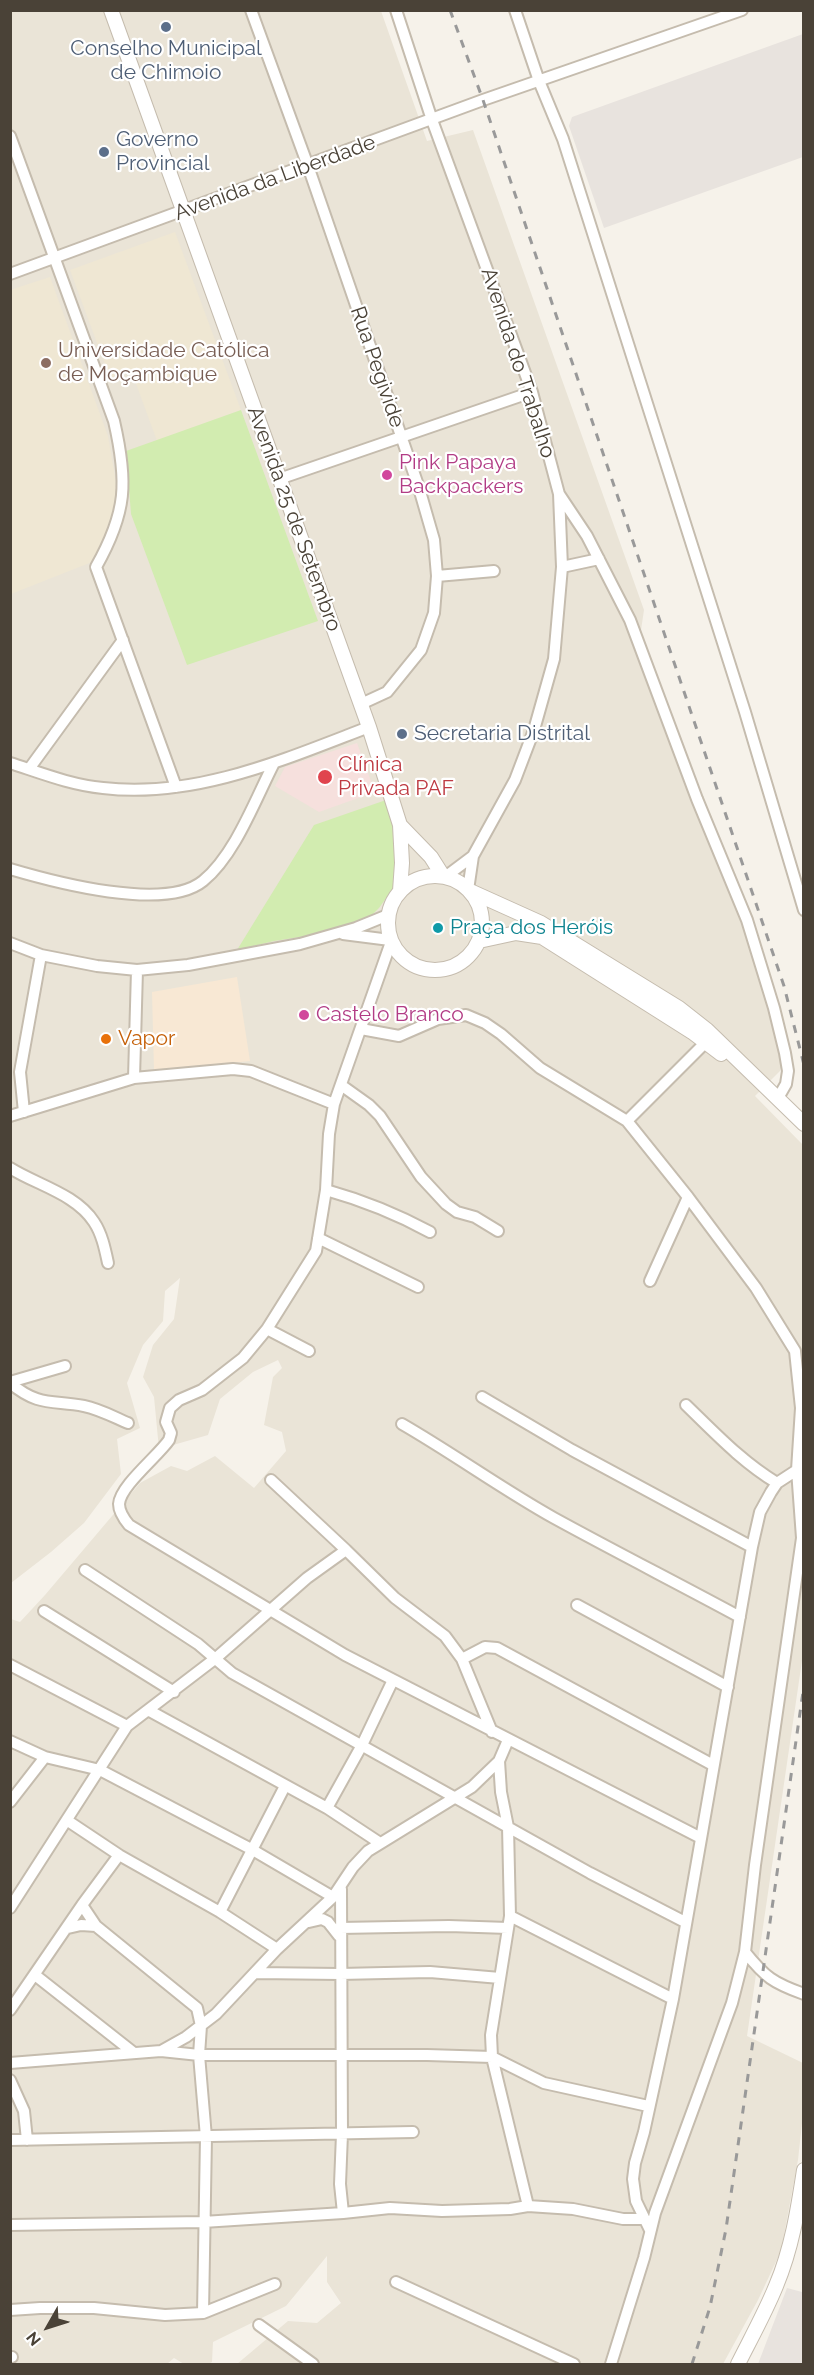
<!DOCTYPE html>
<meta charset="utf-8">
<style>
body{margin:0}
#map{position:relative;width:814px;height:2375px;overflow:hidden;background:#f6f2ea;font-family:Raleway,sans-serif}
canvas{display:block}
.frame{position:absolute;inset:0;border:12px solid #4a4237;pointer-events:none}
.north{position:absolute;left:18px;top:2297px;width:60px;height:60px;-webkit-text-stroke:4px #fff;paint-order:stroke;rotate:231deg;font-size:16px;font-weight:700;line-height:24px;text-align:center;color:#4a4237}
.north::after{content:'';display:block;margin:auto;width:21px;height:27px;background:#4a4237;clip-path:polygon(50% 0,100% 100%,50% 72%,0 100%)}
</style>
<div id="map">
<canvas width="814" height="2375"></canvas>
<div class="frame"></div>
<div class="north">N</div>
</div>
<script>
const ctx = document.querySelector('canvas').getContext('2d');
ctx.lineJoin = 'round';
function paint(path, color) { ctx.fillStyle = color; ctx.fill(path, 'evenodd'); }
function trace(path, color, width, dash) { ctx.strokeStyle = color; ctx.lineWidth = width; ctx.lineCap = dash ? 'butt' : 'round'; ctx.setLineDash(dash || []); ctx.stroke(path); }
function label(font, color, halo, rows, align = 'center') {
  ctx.font = font + ' Raleway,sans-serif'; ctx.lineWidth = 4.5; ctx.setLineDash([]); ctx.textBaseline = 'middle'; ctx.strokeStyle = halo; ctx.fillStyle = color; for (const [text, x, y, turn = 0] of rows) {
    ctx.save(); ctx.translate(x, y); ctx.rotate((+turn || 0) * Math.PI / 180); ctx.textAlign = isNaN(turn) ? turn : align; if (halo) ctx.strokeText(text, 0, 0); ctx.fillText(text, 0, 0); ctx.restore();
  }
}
const residential = new Path2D(`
 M11 11H381L427 141 473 130 644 610 637 657 753 953 775 1020 783 1060 780 1071 755 1096 803 1145 804 1647 747 2036 803 2063V2114L798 2160 781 2251 758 2300 723 2364H237L288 2321 317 2323 341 2303 327 2282V2256L286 2306 213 2342 212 2362 208 2364H184L174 2358 167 2364H11V1619L20 1622 45 1595 140 1483 171 1466 187 1471 215 1456 254 1488 286 1451 282 1432 264 1425 273 1377 282 1368 278 1360 253 1372 220 1399 208 1435 159 1449 154 1397 143 1377 153 1345 174 1319 180 1278 165 1291 163 1321 143 1345 127 1383 140 1428 117 1439 121 1474 84 1523 51 1552 11 1583Z`);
const commercial = new Path2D(`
 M237 977 250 1061 154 1071 152 992Z`);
const industrial = new Path2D(`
 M803 34V157L604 228 569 126 572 117Z
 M803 2267V2364H758L787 2288 802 2292Z`);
const education = new Path2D(`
 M175 232 241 410 157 441 131 370 110 378 70 270Z
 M50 277 108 436 120 506 97 560 11 594 10 290Z`);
const medical = new Path2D(`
 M357 743 375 792 319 812 275 786 285 767Z`);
const green = new Path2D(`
 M241 410 318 621 187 665 131 514 126 451Z
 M386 800 401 849 394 887 379 908 363 924 351 929 274 941 237 950 314 825Z`);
const minor = new Path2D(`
 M251 10 308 166 419 488 434 540 437 576 434 613 421 650 387 692 361 704
 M396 10 432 120 532 392 559 494 562 567 554 659 534 730 515 780 473 856 468 890
 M515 10 539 81 563 139 745 712 804 910
 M10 136 114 421C128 482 127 512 96 567L176 787
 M10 274 483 100 742 10
 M279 479 532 392
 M559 494 587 536 630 620 697 799 747 920 774 1008 785 1053 788 1071 786 1084 778 1098
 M562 567 599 559
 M437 576 494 571
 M10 763C41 773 71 785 103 788 195 799 285 759 369 727
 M29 769 123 640
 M10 869C54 882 165 912 203 881 235 855 255 800 274 763
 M445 877 473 856
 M343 934 390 940
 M391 942 334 1104 329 1134 326 1190 316 1251 267 1329 243 1358 202 1390 179 1400 170 1408 166 1422 171 1433 169 1440C158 1456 120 1486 119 1504 119 1512 124 1519 129 1525L345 1655 701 1838
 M10 943 41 955 97 966 137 970 188 965 300 944 356 928 388 915
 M361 1029 399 1036 438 1019 466 1015 485 1023 501 1034 540 1068 627 1121 688 1197 756 1288 795 1351 801 1408 797 1470 777 1483 771 1492 760 1512 752 1547 673 1999 644 2132 635 2163 633 2179 636 2201 650 2230
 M134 1078 233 1069 251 1071 334 1104
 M341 1085 369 1105 380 1116 421 1177 446 1204 457 1212 475 1217 498 1231
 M24 1112 20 1072 41 955
 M10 1116 134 1078 137 970
 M627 1121 706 1042
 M10 1168C37 1185 76 1194 94 1222 102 1234 105 1249 108 1263
 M326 1190C365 1201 395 1213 430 1232
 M318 1238 418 1287
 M650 1281 688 1197
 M267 1329 309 1351
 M10 1382 65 1366
 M10 1383C39 1407 52 1400 84 1406 99 1409 114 1417 128 1423
 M482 1397 572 1450 752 1547
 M686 1405C715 1433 742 1462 777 1483
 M402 1424C454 1454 502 1489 554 1518 616 1552 679 1584 740 1617
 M271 1480 346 1550
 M85 1570 198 1644 232 1673 590 1873 685 1922
 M577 1605 728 1687
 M44 1611 174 1692
 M462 1659 485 1647 497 1648 713 1765
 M10 1665 127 1726
 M148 1710 327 1808 380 1843
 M10 1741 45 1757
 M499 1761 501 1792 508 1827 510 1916 491 2035 492 2057 528 2206
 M10 1802 45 1757 100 1770 251 1849 333 1897
 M327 1808 362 1745 393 1680
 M68 1821 119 1855
 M10 1908 127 1726 216 1658 307 1578 346 1550 395 1598 445 1636 462 1659 492 1732
 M220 1912 285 1786
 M510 1916 673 1999
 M309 1922 322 1919 328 1922 339 1936
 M68 1928 81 1925 96 1926
 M340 1928 449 1926 508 1928
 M745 1952C765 1977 773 1983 804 1994
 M256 1973 340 1974 430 1972 500 1978
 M35 1975 134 2053
 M10 2010 82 1905
 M161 2051 199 2055H427L492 2057 544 2083 648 2106
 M10 2063 161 2051 186 2037 216 2014 277 1949 333 1897 353 1867 368 1851 472 1787 499 1761 508 1740
 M10 2080 24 2111 27 2140
 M10 2140 413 2132
 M343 2213 390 2208 442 2211 510 2209 528 2206 573 2209 623 2219H644
 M10 2225 203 2222 343 2213 340 2184 342 2134 341 1889
 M396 2282 574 2364
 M10 2310 40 2308H94L165 2315 203 2313 275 2284
 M203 2313 206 2137 199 2055 201 2026 197 2008 96 1926 82 1905 119 1855 220 1912 277 1949
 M259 2325 313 2364
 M10 2357H12
 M611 2364 644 2258 655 2213 732 2003 745 1952 755 1865 802 1538 797 1470`);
const tertiary = new Path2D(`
 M111 10 369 727 400 825 402 863 400 891
 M400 825 431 857 443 876
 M388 923a47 47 0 1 1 94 0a47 47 0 1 1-94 0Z
 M470 891 541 923 679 1008 707 1030 804 1124
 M479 941 516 933 542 937 692 1032 721 1054
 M738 2364C751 2338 765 2313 776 2286 792 2248 798 2209 804 2170`);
const rail = new Path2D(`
 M450 10 483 100 784 986 804 1065
 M692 2364 710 2307 726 2229 804 1685`);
const markers = [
 [166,27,6,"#5c6f8a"],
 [104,152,6,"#5c6f8a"],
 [46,363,6,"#8d6e63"],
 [387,475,6,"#d1479c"],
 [402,734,6,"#5c6f8a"],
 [325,777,8,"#e0444e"],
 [438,928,6,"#0f9aa8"],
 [304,1015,6,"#d1479c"],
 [106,1039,6,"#e8710a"]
];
const serviceNames = [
 ["Conselho Municipal",166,49,"center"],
 ["de Chimoio",166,73,"center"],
 ["Governo",116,140],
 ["Provincial",116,164],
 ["Secretaria Distrital",414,734]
];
const streetNames = [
 ["Avenida da Liberdade",275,178,-20],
 ["Avenida do Trabalho",518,363,72],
 ["Rua Pegivide",377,367,71],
 ["Avenida 25 de Setembro",294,519,70]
];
const educationNames = [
 ["Universidade Católica",58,351],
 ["de Moçambique",58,375]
];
const hotelNames = [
 ["Pink Papaya",399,463],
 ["Backpackers",399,487],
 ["Castelo Branco",316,1015]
];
const healthNames = [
 ["Clínica",338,765],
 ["Privada PAF",338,789]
];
const cultureNames = [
 ["Praça dos Heróis",450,928]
];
const foodNames = [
 ["Vapor",118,1039]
];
paint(residential, '#eae4d7');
paint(commercial, '#f8e8d4');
paint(industrial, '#e8e3de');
paint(education, '#efe7d3');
paint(medical, '#f6e0dd');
paint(green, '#d2ecb0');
trace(minor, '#c5bcae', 14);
trace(tertiary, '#c5bcae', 16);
trace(minor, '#fff', 10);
trace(tertiary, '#fff', 14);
trace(rail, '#999', 3, [8, 8]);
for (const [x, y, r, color] of markers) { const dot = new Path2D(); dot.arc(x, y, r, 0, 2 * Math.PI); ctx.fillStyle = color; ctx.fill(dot); trace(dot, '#fff', 2); }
label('21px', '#4e5e75', '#fff', serviceNames, 'left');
label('21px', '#4a4237', '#fff', streetNames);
label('21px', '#785e54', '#fff', educationNames, 'left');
label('21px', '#b23c85', '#fff', hotelNames, 'left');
label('21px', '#be3a42', '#fff', healthNames, 'left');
label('21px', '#0d838f', '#fff', cultureNames, 'left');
label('21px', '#c56008', '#fff', foodNames, 'left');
</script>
